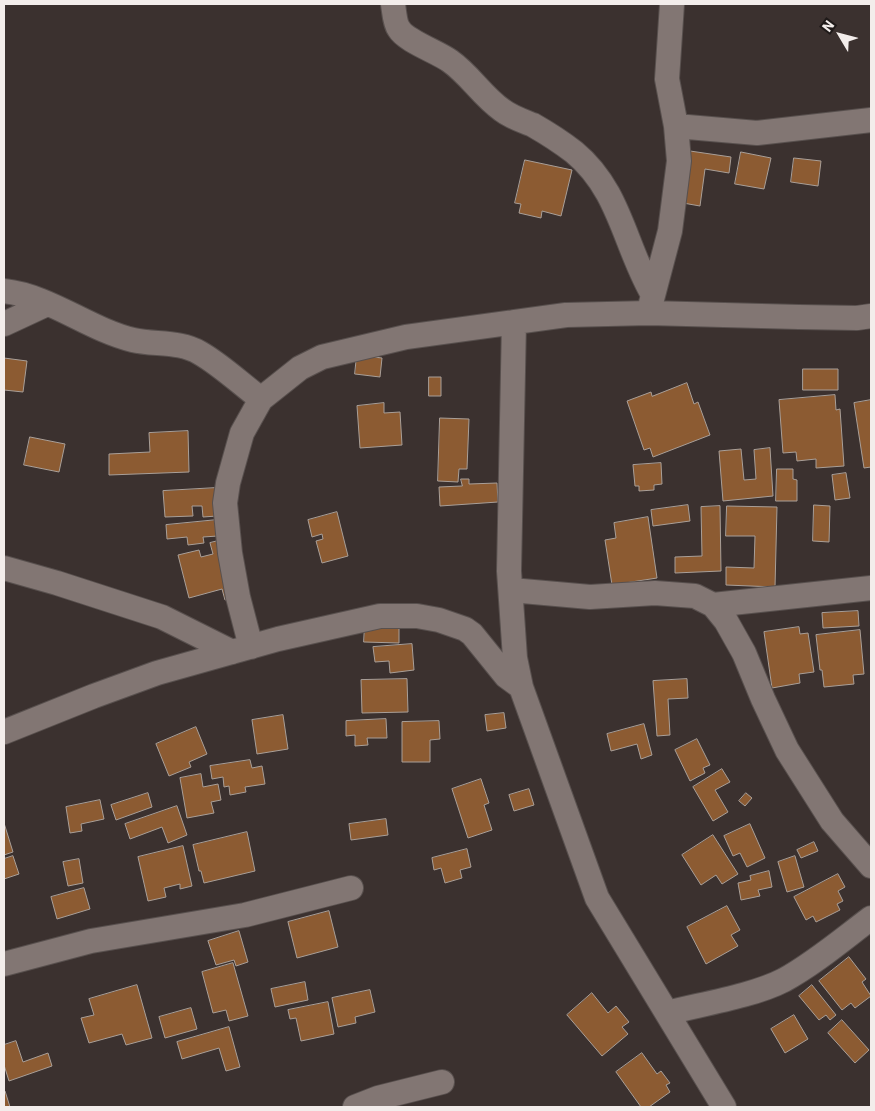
<!DOCTYPE html>
<style>
body{margin:0}
#map{position:relative;width:875px;height:1111px;overflow:hidden;background:#3b312f;font-family:"IBM Plex Sans",sans-serif}
canvas{display:block}
.frame{position:absolute;inset:0;border:5px solid #f3edeb;pointer-events:none}
.north{position:absolute;left:815px;top:10px;width:50px;height:50px;-webkit-text-stroke:4px #1f1a19;paint-order:stroke;rotate:307deg;font-size:14px;font-weight:700;line-height:20px;text-align:center;color:#f3edeb}
.north::after{content:'';display:block;margin:auto;width:18px;height:22px;background:#f3edeb;clip-path:polygon(50% 0,100% 100%,50% 72%,0 100%)}
</style>
<div id="map">
<canvas width="875" height="1111"></canvas>
<div class="frame"></div>
<div class="north">N</div>
</div>
<script>
const ctx = document.querySelector('canvas').getContext('2d');
ctx.lineJoin = 'round';
function paint(path, color) { ctx.fillStyle = color; ctx.fill(path, 'evenodd'); }
function trace(path, color, width, dash) { ctx.strokeStyle = color; ctx.lineWidth = width; ctx.lineCap = dash ? 'butt' : 'round'; ctx.setLineDash(dash || []); ctx.stroke(path); }
const building = new Path2D(`
 M690 151 731 157 729 173 705 169 700 206 683 203Z
 M741 152 771 158 764 189 735 184Z
 M794 158 821 161 818 186 791 182Z
 M525 160 572 170 561 216 542 211 541 218 519 213 521 204 515 203Z
 M357 355 382 358 380 377 355 374Z
 M4 358 27 361 23 392 4 390Z
 M803 369H838V390H803Z
 M429 377H441V396H429Z
 M687 383 694 404 698 402 710 435 653 457 650 448 644 450 627 401 651 392 652 396Z
 M835 395 836 410 840 409 844 466 816 468V459L797 461 796 452 783 453 779 400Z
 M871 400V467L864 468 854 403Z
 M384 403V413L400 412 402 445 360 448 357 406Z
 M440 418 469 419 467 469H459L458 482 438 481Z
 M188 431 189 472 109 475V454L150 452 149 433Z
 M30 437 65 444 59 472 24 465Z
 M770 448 773 496 723 501 719 451 741 449 744 480 756 479 754 450Z
 M661 463 662 484 654 485V490L639 491V486H635L633 465Z
 M777 469H793V479L797 480V501H776Z
 M846 473 850 498 835 500 832 475Z
 M461 479H469V484L497 483 498 502 440 506 439 487 462 486Z
 M216 488 217 516 203 517 202 506H192L193 516 165 517 163 491Z
 M688 505 690 521 653 526 651 510Z
 M814 505 830 506 829 542 813 541Z
 M720 506 721 571 675 573V557L702 556 701 507Z
 M727 506 777 507 775 587 726 585V567L754 568 755 536H726Z
 M337 512 348 556 322 563 316 541 323 539 322 534 312 537 308 520Z
 M648 517 657 578 612 585 605 540 616 538 614 523Z
 M217 520 218 536 203 537 204 543 188 545 187 537 167 539 166 525Z
 M226 539 241 595 225 600 222 589 189 598 178 555 199 550 201 557 213 554 210 543Z
 M858 611 859 626 823 628 822 613Z
 M365 625 399 626V643L364 642Z
 M799 627 800 634 808 633 814 672 799 674 800 683 772 688 764 632Z
 M860 630 864 674 853 675 854 684 824 687 822 670H820L816 635Z
 M412 644 414 670 390 673 389 661 375 662 373 647Z
 M407 679 408 712 362 713 361 680Z
 M687 679 688 698 668 699 670 735 657 736 653 681Z
 M504 713 506 728 487 731 485 715Z
 M283 715 288 749 257 754 252 720Z
 M386 719 387 738H367L368 745 355 746V735L346 736V721Z
 M439 721 440 739 430 740V762H402V722Z
 M644 724 652 755 641 759 637 744 611 751 607 734Z
 M196 727 207 754 189 762 191 767 169 776 156 744Z
 M697 739 710 765 703 768 705 773 690 781 675 750Z
 M250 760 252 768 262 766 265 784 245 787 246 792 230 795 229 786 224 787 223 777 212 779 210 766Z
 M722 769 730 782 715 790 728 812 713 821 693 787Z
 M201 774 203 787 218 784 221 800 211 802 214 813 187 818 180 778Z
 M481 779 489 803 484 805 492 830 468 838 452 789Z
 M529 789 534 805 514 811 509 795Z
 M148 793 152 807 116 820 111 805Z
 M746 793 752 798 745 806 739 801Z
 M100 800 104 819 81 824 82 831 70 833 66 807Z
 M177 806 187 835 168 843 162 827 130 839 125 824Z
 M386 819 388 835 351 840 349 824Z
 M4 823 13 852 4 855Z
 M750 824 765 858 747 867 740 853 733 856 724 836Z
 M247 832 255 871 204 883 201 871H199L193 845Z
 M713 835 738 874 722 884 716 875 701 885 682 855Z
 M814 842 818 851 801 858 797 850Z
 M183 846 192 886 180 889V884L164 888 166 897 148 901 138 857Z
 M467 849 471 867 460 870 462 878 445 883 441 868 434 870 432 858Z
 M13 856 19 874 4 879V859Z
 M795 856 804 887 787 892 778 862Z
 M79 859 83 883 68 886 63 862Z
 M769 871 772 887 758 890 760 896 741 900 738 883 751 880 750 876Z
 M838 874 845 887 838 891 843 901 837 904 840 910 816 922 813 916 806 920 794 897Z
 M84 888 90 909 57 919 51 897Z
 M727 906 740 930 731 935 738 946 706 964 687 927Z
 M329 911 338 947 297 958 288 922Z
 M239 931 248 962 236 966 234 960 216 965 208 941Z
 M849 957 866 979 862 982 871 996 855 1008 851 1003 842 1010 819 981Z
 M233 963 248 1016 229 1021 226 1010 213 1013 202 972Z
 M305 982 308 1000 275 1007 271 989Z
 M137 985 152 1038 126 1045 122 1034 89 1043 81 1018 94 1015 89 999Z
 M812 985 836 1015 830 1020 826 1015 819 1020 799 996Z
 M370 990 375 1012 355 1017 356 1023 338 1027 332 998Z
 M592 993 608 1013 616 1006 629 1022 622 1027 628 1034 602 1056 567 1015Z
 M328 1002 334 1034 301 1041 296 1018 290 1019 288 1010Z
 M191 1008 197 1029 165 1038 159 1017Z
 M794 1015 808 1039 785 1053 771 1029Z
 M842 1020 869 1050 855 1063 828 1033Z
 M229 1027 240 1067 226 1071 219 1048 182 1059 177 1042Z
 M16 1041 23 1062 48 1053 52 1066 9 1081 4 1065V1045Z
 M642 1053 657 1074 661 1071 670 1083 666 1085 670 1092 649 1107H641L616 1072Z
 M4 1091H5L10 1107H4Z`);
const minor = new Path2D(`
 M393 4C394 11 395 24 399 29 406 41 438 52 450 61 470 75 482 96 502 110 511 117 523 121 533 125 547 133 561 142 574 152 620 190 624 244 652 293
 M676 126 757 133 871 120
 M4 291C50 296 88 329 133 340 155 345 180 341 200 353 221 365 241 384 261 399
 M651 303 670 231 679 161 676 126 667 79 672 4
 M514 322 509 571 515 658 521 687 597 898 724 1107
 M4 324 47 304
 M4 568 57 583 162 617 232 652
 M511 590 590 597 655 593 695 596 713 605 726 621 744 653 763 699 787 750 832 821 871 866
 M713 605 871 588
 M251 647 238 597 230 553 225 503 228 483 242 433 261 399 300 368 322 357 406 337 566 315 649 313 799 317 857 318 871 316
 M4 732 94 696 157 673 278 639 380 616H417L439 620 465 629 472 634 506 676 521 687
 M4 964 91 941 245 915 351 888
 M667 1013C702 1004 753 996 784 980 815 963 843 939 871 918
 M355 1107 378 1098 442 1082`);
paint(building, '#8c5b32');
trace(building, '#a99f98', 1);
trace(minor, '#58504e', 26);
trace(minor, '#827673', 24);
</script>
